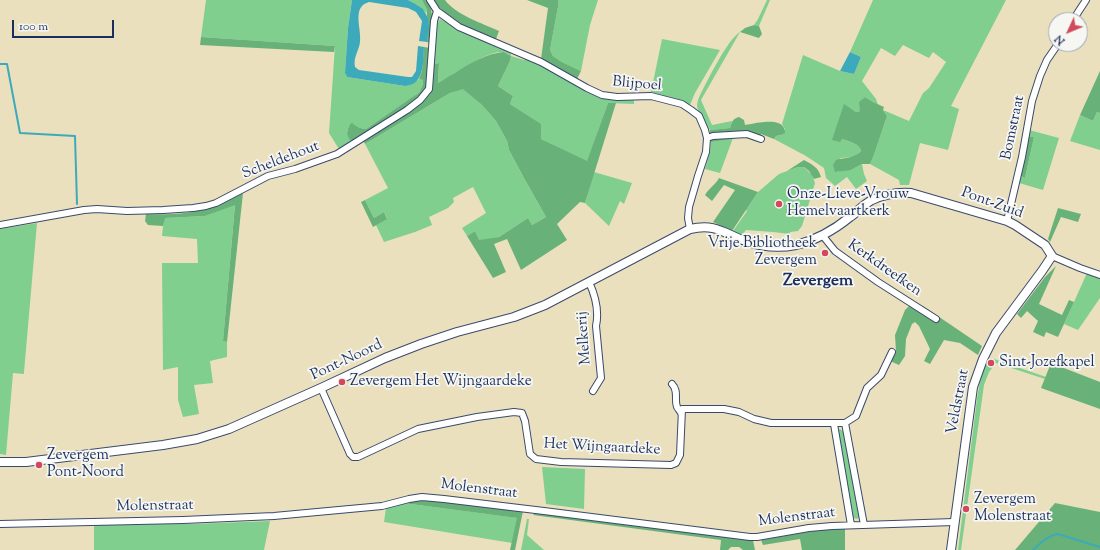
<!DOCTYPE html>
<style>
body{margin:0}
#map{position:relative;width:1100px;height:550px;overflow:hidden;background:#eae0bd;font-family:"Sorts Mill Goudy",serif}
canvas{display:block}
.north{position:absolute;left:1048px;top:12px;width:40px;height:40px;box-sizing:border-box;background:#f6f6f2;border:1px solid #9ea6b7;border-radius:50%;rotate:226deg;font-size:11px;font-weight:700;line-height:16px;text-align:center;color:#1b2f5e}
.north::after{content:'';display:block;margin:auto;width:14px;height:18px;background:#d1495b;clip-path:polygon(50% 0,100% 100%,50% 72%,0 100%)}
.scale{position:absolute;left:12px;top:20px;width:102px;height:18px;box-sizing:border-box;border:2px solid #1b2f5e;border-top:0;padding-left:5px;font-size:12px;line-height:14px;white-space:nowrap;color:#1b2f5e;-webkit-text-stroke:3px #f6f6f2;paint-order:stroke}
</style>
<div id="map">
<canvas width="1100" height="550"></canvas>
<div class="north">N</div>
<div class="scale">100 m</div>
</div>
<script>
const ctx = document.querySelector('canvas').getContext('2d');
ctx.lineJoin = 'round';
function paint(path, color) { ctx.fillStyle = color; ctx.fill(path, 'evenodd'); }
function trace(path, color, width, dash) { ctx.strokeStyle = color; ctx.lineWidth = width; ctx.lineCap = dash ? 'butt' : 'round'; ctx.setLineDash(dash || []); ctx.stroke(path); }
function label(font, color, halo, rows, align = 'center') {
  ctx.font = font + ' "Sorts Mill Goudy",serif'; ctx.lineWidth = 3.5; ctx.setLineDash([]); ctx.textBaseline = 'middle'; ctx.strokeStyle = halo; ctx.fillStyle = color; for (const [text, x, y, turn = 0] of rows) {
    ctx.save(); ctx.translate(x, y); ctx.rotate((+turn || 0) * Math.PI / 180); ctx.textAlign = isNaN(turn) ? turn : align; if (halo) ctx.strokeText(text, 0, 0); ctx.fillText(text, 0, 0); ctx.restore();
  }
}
const green = new Path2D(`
 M206 0H352L348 28 345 73 347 77 405 86 410 85 419 79 423 80V84L420 91 412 98 366 129C362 129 355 126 352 124H350L347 131 354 140 339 149 329 133 335 46 201 37Z
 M408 0H422L427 10 426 13C421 7 415 3 408 0Z
 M558 0H598L590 25 581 71 562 62 553 56 550 50 558 7Z
 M767 0H770L759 26 754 25 758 19Z
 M873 0H1006L951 106 959 109 948 150 920 143 909 185H900L899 180 870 164 874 155 887 116 883 110 909 121 923 93 929 88 946 62 933 52 929 58 903 45 895 56 881 48 862 81 876 99 878 105 873 102 865 97 860 102V111L856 112 844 105 842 139C850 142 859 143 861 151L854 157 840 158 837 172 844 170H851L862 164 864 174 867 181 856 189 847 177 835 186 826 178 824 168 806 156 774 139 776 136 781 135 785 129 782 124 803 55 840 71 854 74 861 57 850 52Z
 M440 19 454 26 509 50 511 54V56L524 60 528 58 588 90 634 98V104L608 103 587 162 541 139 540 124 510 104 513 96 498 86 510 61 511 56C508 54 505 52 502 52 486 51 453 75 438 83L439 63 434 64C435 52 433 28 440 19Z
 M740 32 701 100 712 125 732 121 730 128 710 130C707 126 705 122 703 119 697 108 695 107 700 95 708 80 727 40 740 32Z
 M662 39 720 50 695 93 690 105 675 99 651 92Z
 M463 88 482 105 496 121 507 141 509 150 526 182 546 217 532 225 528 218 499 237 479 241 475 231 467 236 462 228 486 213 473 187 453 198 454 202 448 208 429 217 432 225 415 232 384 242 376 225 387 218 384 212 374 218 365 200 388 188 365 144 450 93Z
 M1097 112 1100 113V150L1070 141 1080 115 1093 121Z
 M1029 130 1059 138 1043 190 1019 183 1021 176 1025 178 1034 137 1028 136Z
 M733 138 720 173 705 169 710 152 711 142Z
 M798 167H804L812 175 815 183 802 226 798 231 790 232V234L773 232 746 230 742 235 733 231 747 211 746 210 758 192 779 174Z
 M594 172 632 183 624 204 620 201 609 226 585 203Z
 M235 204 223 341 227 342V357L210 361 213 383 194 385 199 414 183 417 178 400V367L163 370 162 263H198L197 239 162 236 164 218 205 216Z
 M37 223 24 372V374L13 373 6 455 0 454V229Z
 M1087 273 1100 277V298L1078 330 1064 324Z
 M991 358 1046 377 1045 379 996 363 989 372 984 385 961 550H958L977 399C979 388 982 364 991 358Z
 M840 429 844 432 860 515 859 518 856 519 853 517 837 431Z
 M542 467 585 469 584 509 546 504Z
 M403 503 518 518 512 543 384 522 386 508Z
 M527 519H529L527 535 544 550H521Z
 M270 521 264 550H94V524H191Z`);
const forest = new Path2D(`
 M422 0H427L431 9 432 15 430 43 427 42C427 38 428 33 428 28 429 22 426 16 427 10Z
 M434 0H445C456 15 482 23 499 31L496 39C473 30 447 22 434 0Z
 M527 0H558V7L550 50 553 56 562 62 581 71 577 79 541 59 548 8Z
 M754 25 759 26 762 34 759 38 740 32 745 28Z
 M201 37 335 46 334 52 200 45Z
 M424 47 430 48 427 89 419 99 356 140H350C346 134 347 130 350 124L352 123C355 126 362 129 366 129L417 94 420 91 423 84V80L419 79 422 71Z
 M504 52 511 56 510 61 498 86 513 96 510 104 541 124V139L587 161 608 103H616L585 203 580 202 557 224 567 240 521 270 507 239 494 244 506 272 493 278 467 236 475 231 479 240 499 237 528 218 532 225 546 217 525 180 509 150 507 141 496 121 482 105 463 89 450 93 365 144 363 140 424 99 432 89 434 64 439 63 438 83C459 71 480 54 504 52Z
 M1100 71V113L1097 112 1093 121 1080 115Z
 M865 97 873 102 884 107 883 110 887 116 874 155 870 164H862L851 170 835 172 833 165 836 160C845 157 854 159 861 151 859 143 850 142 842 139L840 142 832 140 844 104 856 112 860 111 859 102Z
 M739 117 744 120 745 125C755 124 785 115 785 133L781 135 776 136 774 139 761 134 758 142 743 137 711 142 710 130 730 128C732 122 732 119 739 117Z
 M1028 136 1034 137 1025 178 1021 176Z
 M804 160C813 165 818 167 821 177L814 179 809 171 804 167H798L787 171Z
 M719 178 758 192 732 231 713 222 735 190 724 185 712 201 705 195C709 188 716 184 719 178Z
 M243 193 227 342 223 341 235 205 205 216 165 218 163 226 148 225 145 221 146 214C164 215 187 214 205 209 218 206 231 199 243 193Z
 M365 200 374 218 384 212 387 219 373 227 361 202Z
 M1058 208 1081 214 1078 222 1061 217 1050 242 1048 239Z
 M1056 266 1039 304 1062 315 1069 300 1074 302 1058 337 1046 332 1044 337 1033 332 1038 321 1027 311 1021 318 1017 314 1045 277Z
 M909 306 913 307 919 311 923 306 982 346 978 355 960 343 944 340 930 364 924 361 930 349 919 326 915 322 912 324 906 339 905 356 899 365 890 361 896 351 895 335 905 310Z
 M1051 363 1100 382V409L1041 388Z
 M415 499 523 511 515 550H510L517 518 403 503Z
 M1055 503 1100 512V550H1015Z
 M536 512 721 535 753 540 755 550H743L739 547H731L728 550H720L721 540 533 515Z
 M830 528H845V550H802L800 539 763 545 761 540Z`);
const water = new Path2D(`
 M352 0H408L414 3 423 9 428 18 429 28 427 42 419 41 422 21 416 12 408 8 369 2C351 7 362 29 360 42 359 51 353 57 355 67L359 70 408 77H412L416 71 418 46 424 47C423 61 425 85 405 86L347 77 345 73 348 28Z
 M850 52 861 57 854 74 840 71Z`);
const stream = new Path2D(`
 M0 64H7L20 133 75 136 77 204
 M1033 550C1041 543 1048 535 1058 534L1100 547`);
const street = new Path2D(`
 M430 0 437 11 459 27 541 62 587 88 602 95 617 97 651 96 682 104 691 110 699 116 705 130 707 138 706 152 698 176 689 207 688 218 690 229
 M1073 20 1086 0
 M707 138 713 136 747 134 761 139
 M1007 221 1022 157 1032 101 1040 76 1047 60 1058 44
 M0 225 84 210 97 209 127 211 163 210 193 208 206 206 216 203 268 176 295 169 337 154 407 110 420 100 429 89 434 21 437 11
 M823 236 835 251 878 282 936 319
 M1052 256 1080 268 1100 275
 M589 282C595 295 599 312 596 326L601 378 593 391
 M672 384C679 391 674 399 677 407 677 408 681 412 681 413
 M321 388 350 454 353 457H358L418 429 477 417 514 412 522 413 525 421 530 454 536 459 561 462 671 465 676 463 680 455 682 409H724L739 412 754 419 771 423H845L856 416 867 388 881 375 892 352
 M845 423 864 525
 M834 424 851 525
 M0 524 183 520 274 516 382 506 409 499 422 497 444 499 544 511 750 537H757L809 528 832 526 954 522`);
const secondary = new Path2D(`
 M0 462H26L42 460 163 445 197 439 229 429 321 388 385 358 421 344 457 332 514 317 545 305 690 229C717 223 724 234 748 242 763 247 781 248 796 245 817 240 834 230 850 217 857 212 864 204 872 200 885 194 897 192 911 193L1007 221 1015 225 1045 245 1052 256 1042 271 996 333 983 359 973 387 951 550`);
const markers = [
 [779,204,4,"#d1495b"],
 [825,253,4,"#d1495b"],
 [991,363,4,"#d1495b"],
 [342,382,4,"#d1495b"],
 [39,465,4,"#d1495b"],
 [966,509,4,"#d1495b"]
];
const streetNames = [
 ["Blijpoel",637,85,5],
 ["Bomstraat",1014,128,-78],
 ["Scheldehout",281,161,-21],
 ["Pont-Zuid",992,204,20],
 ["Kerkdreefken",884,269,35],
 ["Melkerij",585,338,-94],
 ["Pont-Noord",347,361,-25],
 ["Veldstraat",959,402,-79],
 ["Het Wijngaardeke",602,448,3],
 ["Molenstraat",479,490,7],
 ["Molenstraat",155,507,-1],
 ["Molenstraat",797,518,-7]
];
const poiNames = [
 ["Onze-Lieve-Vrouw",787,195],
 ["Hemelvaartkerk",787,212],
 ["Vrije Bibliotheek",817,244,"right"],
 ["Zevergem",817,261,"right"],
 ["Sint-Jozefkapel",999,363],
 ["Zevergem Het Wijngaardeke",350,382],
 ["Zevergem",47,456],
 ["Pont-Noord",47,473],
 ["Zevergem",974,500],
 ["Molenstraat",974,517]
];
const quarterNames = [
 ["Zevergem",818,282]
];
paint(green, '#80cf8e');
paint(forest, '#68b279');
paint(water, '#3caaba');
trace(stream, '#3caaba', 2);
trace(street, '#3a4a6c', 8);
trace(secondary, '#3a4a6c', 10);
trace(street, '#fff', 6);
trace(secondary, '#fff', 8);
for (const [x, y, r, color] of markers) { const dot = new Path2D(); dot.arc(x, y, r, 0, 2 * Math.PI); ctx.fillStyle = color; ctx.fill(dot); trace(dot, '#f6f6f2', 1.5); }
label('15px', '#1b2f5e', '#f6f6f2', streetNames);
label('15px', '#1b2f5e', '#f6f6f2', poiNames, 'left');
label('bold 17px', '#1b2f5e', '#f6f6f2', quarterNames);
</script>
